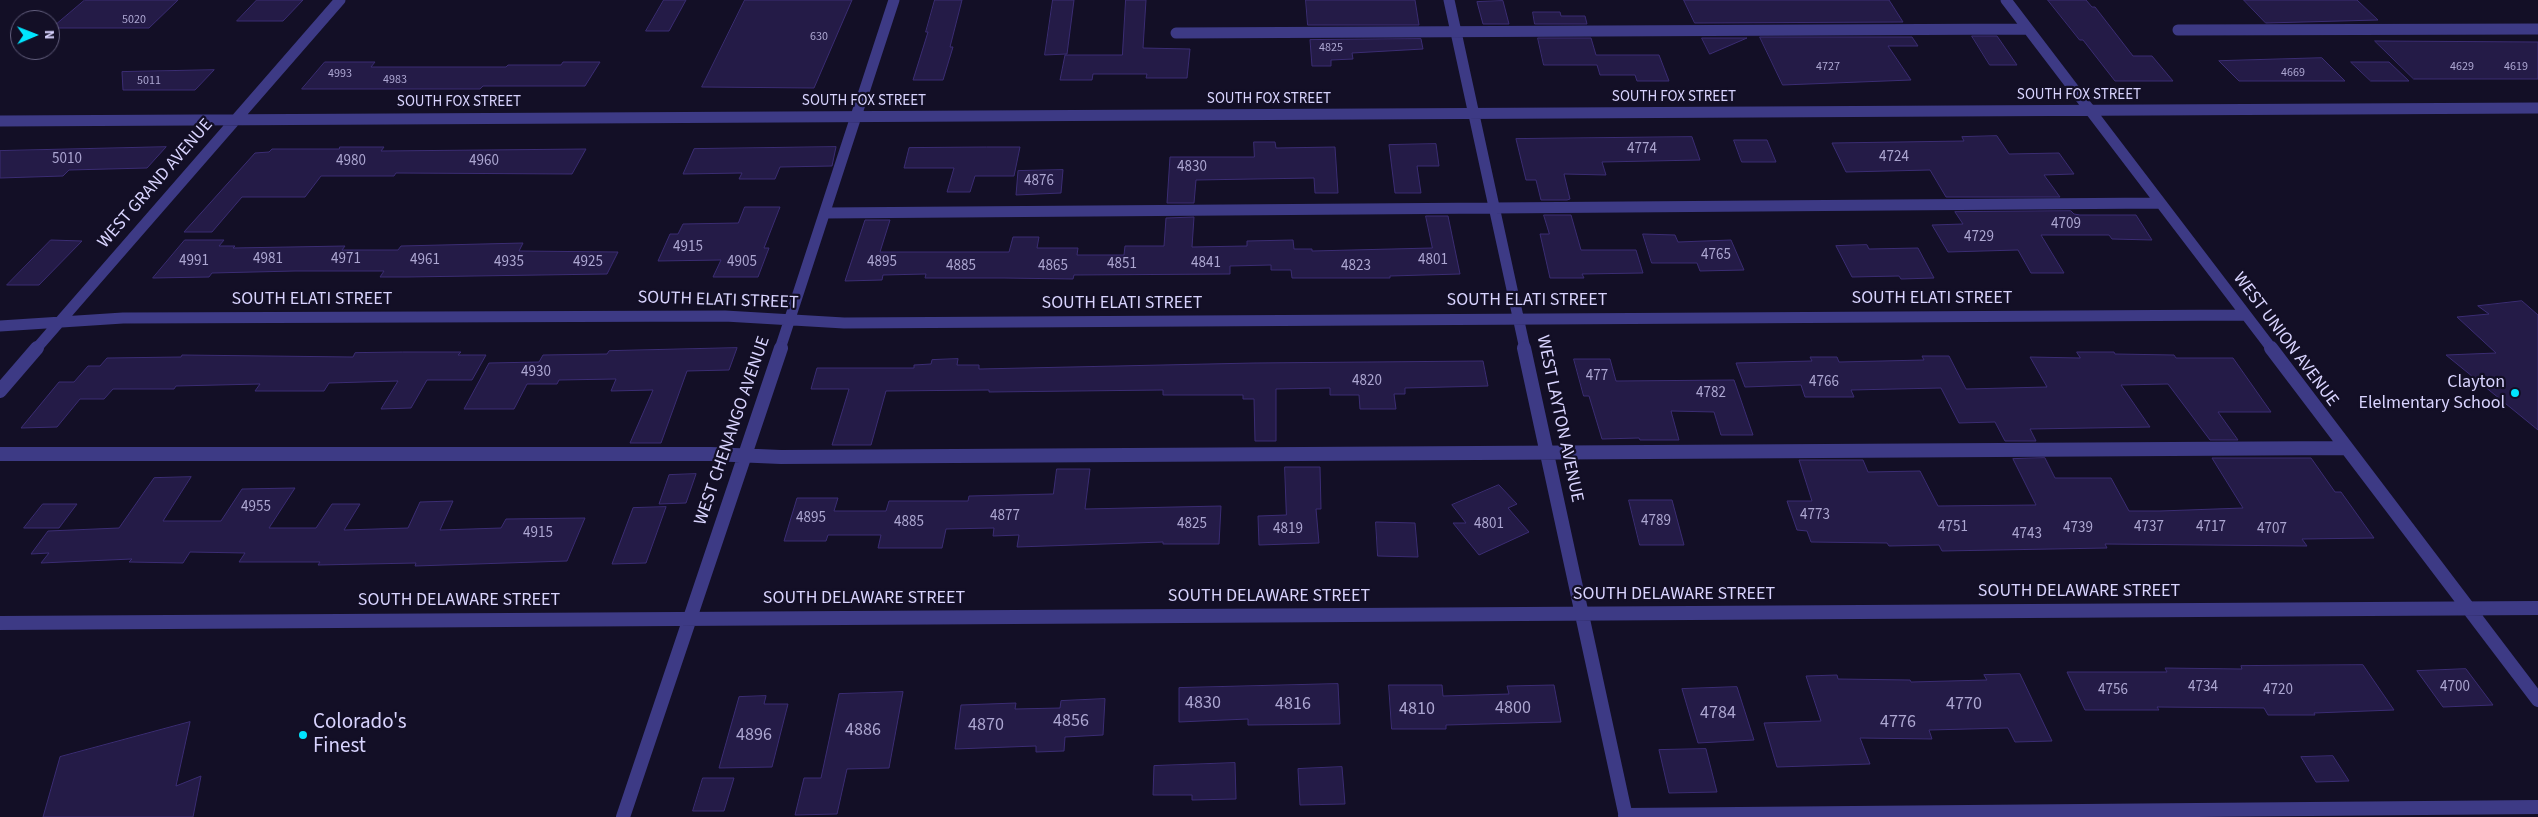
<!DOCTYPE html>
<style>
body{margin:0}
#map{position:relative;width:2538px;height:817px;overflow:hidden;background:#130f26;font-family:"Source Sans 3",sans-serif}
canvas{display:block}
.north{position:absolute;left:10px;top:10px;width:50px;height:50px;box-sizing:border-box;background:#130f26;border:1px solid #625e7d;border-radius:50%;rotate:89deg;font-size:14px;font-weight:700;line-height:20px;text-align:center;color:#d9d4ff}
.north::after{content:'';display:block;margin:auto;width:18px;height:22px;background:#00e5ff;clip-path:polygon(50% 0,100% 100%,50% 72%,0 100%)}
</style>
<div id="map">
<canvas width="2538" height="817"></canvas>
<div class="north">N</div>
</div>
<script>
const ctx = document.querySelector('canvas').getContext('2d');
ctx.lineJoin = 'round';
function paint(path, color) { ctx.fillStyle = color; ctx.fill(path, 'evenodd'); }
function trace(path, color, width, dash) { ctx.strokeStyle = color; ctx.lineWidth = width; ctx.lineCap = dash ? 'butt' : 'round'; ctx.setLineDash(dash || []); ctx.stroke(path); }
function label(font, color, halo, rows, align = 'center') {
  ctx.font = font + ' "Source Sans 3",sans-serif'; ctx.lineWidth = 4.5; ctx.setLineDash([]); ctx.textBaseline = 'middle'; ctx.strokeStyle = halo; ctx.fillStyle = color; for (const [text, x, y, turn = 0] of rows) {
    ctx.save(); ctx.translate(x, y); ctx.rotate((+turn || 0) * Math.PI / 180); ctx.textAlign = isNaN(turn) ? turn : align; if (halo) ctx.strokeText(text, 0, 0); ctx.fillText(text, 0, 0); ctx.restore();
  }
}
const building = new Path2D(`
 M85 0H178L149 28H52Z
 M257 0H303L283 21H237Z
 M664 0H686L669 31H646Z
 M745 0H852L814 88 702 87Z
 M935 0H962L950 47H953L943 80H913L928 32H926Z
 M1053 0H1074L1067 54 1045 55Z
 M1126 0H1146L1143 48 1190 49 1187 78H1146L1147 74H1093L1092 80H1060L1065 55H1122Z
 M1306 0H1415L1419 25H1308Z
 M1684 0H1889L1903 22 1695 23Z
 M2048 0H2086L2092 7H2095L2133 56H2152L2173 81H2115L2083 40H2080Z
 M2244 0H2357L2378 20 2266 23Z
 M1503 1 1509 24H1483L1477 2Z
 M1533 12H1560L1561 16H1585L1587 24H1535Z
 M1972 36H1997L2017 65H1990Z
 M1760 37H1912L1918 46H1888L1911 80 1783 85Z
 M1538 38H1591L1596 55H1659L1669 81H1637L1635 75H1600L1597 65H1544Z
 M1702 38H1747L1710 54Z
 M1421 39 1423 49 1352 53 1353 59 1331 60V66H1312L1310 40Z
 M2375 41 2538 42V79H2414Z
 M2322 58 2345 81H2239L2219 61Z
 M325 62H375L371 67H506L508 65H561L563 62H600L585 86H483L480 89H302Z
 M2351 62H2389L2409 81H2371Z
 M214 70 195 90H123L122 72Z
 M1997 136 2009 154 2059 153 2074 174 2044 175 2060 197H1946L1930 170 1846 172 1832 143 1964 141 1962 137Z
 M1692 137 1700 160 1602 162 1606 175 1564 174 1570 199 1567 200H1541L1536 180H1526L1516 139Z
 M1734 140H1767L1776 162H1742Z
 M1254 142H1275L1276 148 1335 147 1338 193H1315L1314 178 1196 180 1194 203H1167L1170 157H1254Z
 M1436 144 1439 166H1417L1421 193H1395L1389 145Z
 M166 147 147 168 69 170 63 176 0 178V151Z
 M340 147H384L381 151 586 149 572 174 396 173 394 176H321L305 197H242L212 232H184L255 153 269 152 272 149H339Z
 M836 147 832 166 780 167 775 179H739L742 173 683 174 694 149Z
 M987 147H1020L1014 176H975L970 192H947L954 168H904L909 148Z
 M1063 170 1061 193 1016 195 1018 171Z
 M745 207H780L764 248H769L758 277H713L721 260 658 261 670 234H678L683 224 738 223Z
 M2071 211 2074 214 2080 215H2136L2152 240 2112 239 2109 235H2041L2064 273H2031L2018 250 1948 252 1932 225 1963 224 1955 212Z
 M1544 215H1571L1581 250H1636L1643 273 1582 274 1584 278H1550L1540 234H1549Z
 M1426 216H1448L1460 274 1390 276V278H1292L1291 270H1271V265L1230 266V274L1074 275 1073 279 1004 278H925L926 274 883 275 882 280 845 281 865 220H890L880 252H1009L1013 237H1039L1037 248H1078L1077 255H1124L1125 246H1164L1166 218 1194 217 1192 247 1247 246V241L1293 240 1294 249H1312V251L1432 248Z
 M1643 234 1675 235 1678 242 1731 240 1744 270 1700 271 1697 263H1652Z
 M51 240 82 241 39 285H7Z
 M185 240H224L219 246H235L233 248 345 246 342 250H398L401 246 523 243 519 251 618 252 607 274 407 277H380L384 271H295L212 273 209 277 153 278Z
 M1867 245 1869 249 1918 248 1934 278 1901 279 1899 276 1852 277 1836 246Z
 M2522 301 2538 315V430L2446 355 2496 353 2457 317 2489 314 2478 306Z
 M737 348 729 370 687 371 661 443H630L653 390 611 391 616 379 559 380 557 384H527L514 409H464L489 363 539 362 543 355 607 354 609 351Z
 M403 352H461L458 355H486L472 380H427L411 408 381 409 398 381 329 383 324 391H255L260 384 176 386 174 389H113L104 399H80L57 427 21 428 59 382H74L88 366H100L107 358 181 357 182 355 353 357 355 353Z
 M2077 352H2114L2115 354 2174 355 2176 358H2233L2271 412H2218L2238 440H2210L2168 384 2121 385 2150 427 2030 429 2036 441H2005L1995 422 1959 423 1941 388 1851 390 1854 397H1805L1801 385 1745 387 1736 363 1812 361 1810 357H1837L1839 362 1924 360 1922 356H1949L1966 389 2047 387 2030 357 2080 358Z
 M958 359 957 365H979V369L1254 363 1483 361 1488 386 1405 388V394H1394L1396 409H1360L1359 395H1330V388L1276 389V441H1255L1254 399H1243V395H1163V390L989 392V390L886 391 871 445H832L849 389H811L817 368H914V365L931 364 932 360Z
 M1574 359H1610L1616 381 1734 380 1753 435H1721L1714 412 1671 411 1679 440H1640L1639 438 1602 439 1589 396H1584Z
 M2045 458 2055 478H2111L2129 511H2160L2243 508 2212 458H2311L2335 492H2341L2374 538 2302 539 2307 546 2105 544 2107 548 1942 551 1939 545 1889 546 1887 543 1811 542 1807 531 1797 530 1787 501H1812L1799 460H1863L1868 472 1920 471 1938 506 2036 505 2013 459Z
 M1285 467H1320L1321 509H1316L1319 543 1259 545 1258 516 1286 515Z
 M1057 469H1090L1085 509 1221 506 1219 544H1163V542L1017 547 1019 535 993 536 994 528 946 529 942 548H878L881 535H828L826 541H784L797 498H838L834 511H886L889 501H968L969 496 1053 494Z
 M696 474 686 503 659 504 669 475Z
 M191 477 163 521H221L242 489 295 488 269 528H316L332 504H360L344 530 408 528 420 502 453 501 440 530 501 528 506 519 585 518 567 561 415 566 416 563 318 565 320 562H239L245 553 190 552 183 563 129 562 132 559 41 563 49 553 31 554 48 531 119 528 154 478Z
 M1499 485 1517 504 1508 508 1529 532 1479 555 1453 523H1466L1452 505Z
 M1629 500H1672L1684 545H1640Z
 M43 504H77L59 528H24Z
 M666 507 646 563 612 564 633 508Z
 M1376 522 1415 523 1418 557 1378 556Z
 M2363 665 2394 710 2314 713 2315 715H2268L2264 708 2157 707 2159 710H2085L2067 672H2167L2165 668 2242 669 2241 666Z
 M2466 669 2493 705 2443 707 2417 671Z
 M2020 674 2052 741 2015 742 2008 728 1929 730 1932 739 1860 738 1870 764 1777 767 1764 723 1821 721 1806 676 1837 675 1838 679 1910 680 1911 682 1987 680 1984 675Z
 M1338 684 1340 724 1248 725V719L1179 722V688Z
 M1389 685H1442L1443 696 1509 694 1507 686 1554 685 1561 722 1446 725V729H1392Z
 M1737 687 1754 740 1698 743 1682 689Z
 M903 692 889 768 847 769 837 814 795 815 804 778H821L839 694Z
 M766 696 764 704H788L772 767 719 768 739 697Z
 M1105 699 1103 735 1065 737 1064 751 1036 752V746L955 749 961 705 1016 703 1015 709 1060 708 1061 701Z
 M190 722 176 786 201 776 193 817H43L60 757Z
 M1706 749 1717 792 1669 793 1659 750Z
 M2333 756 2349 781 2316 782 2301 757Z
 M1235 763 1236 799 1192 800V795H1153L1154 766Z
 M1342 767 1345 804 1300 805 1298 769Z
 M703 778H734L724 811H693Z`);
const minorFar1 = new Path2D(`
 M1449 0 1525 349
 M2006 0 2272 349
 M2178 30 2538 29
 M1176 33 2028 29
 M0 121 2538 108
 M825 213 2159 203
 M0 326 123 318 725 316 844 323 2244 315
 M36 349 340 0
 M780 349 894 0`);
const minor = new Path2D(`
 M1524 348 1626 817
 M2271 348 2538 700
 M0 391 37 348
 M0 454H711L781 457 2345 448
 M0 623 2538 608
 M1625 815 2538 807
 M623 817 781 348`);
const markers = [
 [2515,393,5,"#00e5ff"],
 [303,735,5,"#00e5ff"]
];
const farNumbernames = [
 ["5020",134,20],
 ["630",819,37],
 ["4825",1331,48],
 ["4727",1828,67],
 ["4629",2462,67],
 ["4619",2516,67],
 ["4669",2293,73],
 ["4993",340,74],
 ["4983",395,80],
 ["5011",149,81]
];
const farStreetnames = [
 ["SOUTH FOX STREET",2079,96],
 ["SOUTH FOX STREET",1674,98],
 ["SOUTH FOX STREET",1269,100],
 ["SOUTH FOX STREET",864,102],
 ["SOUTH FOX STREET",459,103]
];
const numberNames = [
 ["4774",1642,150],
 ["4724",1894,158],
 ["5010",67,160],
 ["4980",351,162],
 ["4960",484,162],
 ["4830",1192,168],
 ["4876",1039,182],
 ["4709",2066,225],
 ["4729",1979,238],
 ["4915",688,248],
 ["4765",1716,256],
 ["4981",268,260],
 ["4971",346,260],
 ["4961",425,261],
 ["4801",1433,261],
 ["4991",194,262],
 ["4935",509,263],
 ["4925",588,263],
 ["4905",742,263],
 ["4895",882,263],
 ["4841",1206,264],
 ["4851",1122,265],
 ["4885",961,267],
 ["4865",1053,267],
 ["4823",1356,267],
 ["4930",536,373],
 ["477",1597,377],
 ["4820",1367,382],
 ["4766",1824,383],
 ["4782",1711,394],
 ["4955",256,508],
 ["4773",1815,516],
 ["4877",1005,517],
 ["4895",811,519],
 ["4789",1656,522],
 ["4885",909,523],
 ["4825",1192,525],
 ["4801",1489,525],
 ["4751",1953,528],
 ["4737",2149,528],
 ["4717",2211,528],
 ["4739",2078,529],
 ["4819",1288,530],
 ["4707",2272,530],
 ["4915",538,534],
 ["4743",2027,535],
 ["4734",2203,688],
 ["4700",2455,688],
 ["4756",2113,691],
 ["4720",2278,691]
];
const streetNames = [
 ["WEST GRAND AVENUE",156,184,-49],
 ["SOUTH ELATI STREET",1932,299],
 ["SOUTH ELATI STREET",312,300],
 ["SOUTH ELATI STREET",718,301,2],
 ["SOUTH ELATI STREET",1527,301],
 ["SOUTH ELATI STREET",1122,304],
 ["WEST UNION AVENUE",2285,340,53],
 ["WEST LAYTON AVENUE",1559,419,78],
 ["WEST CHENANGO AVENUE",733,431,-71],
 ["SOUTH DELAWARE STREET",2079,592],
 ["SOUTH DELAWARE STREET",1674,595],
 ["SOUTH DELAWARE STREET",1269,597],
 ["SOUTH DELAWARE STREET",864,599],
 ["SOUTH DELAWARE STREET",459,601]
];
const poiNames = [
 ["Clayton",2505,383],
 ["Elelmentary School",2505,404]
];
const nearNumbernames = [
 ["4830",1203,704],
 ["4816",1293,705],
 ["4770",1964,705],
 ["4800",1513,709],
 ["4810",1417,710],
 ["4784",1718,714],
 ["4856",1071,722],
 ["4776",1898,723],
 ["4870",986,726],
 ["4886",863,731],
 ["4896",754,736]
];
const nearPoinames = [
 ["Colorado's",313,723],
 ["Finest",313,747]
];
paint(building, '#241b47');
trace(building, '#3b2d73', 1);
trace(minorFar1, '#3d3a85', 11);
trace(minor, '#3d3a85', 14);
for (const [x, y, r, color] of markers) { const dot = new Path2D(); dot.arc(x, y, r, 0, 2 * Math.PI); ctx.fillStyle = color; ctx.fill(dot); trace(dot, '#130f26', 2); }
label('12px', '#aca6d1', null, farNumbernames);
label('15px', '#d9d4ff', '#130f26', farStreetnames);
label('15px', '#aca6d1', null, numberNames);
label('18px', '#d9d4ff', '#130f26', streetNames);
label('18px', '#d9d4ff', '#130f26', poiNames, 'right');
label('18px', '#aca6d1', null, nearNumbernames);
label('21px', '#d9d4ff', '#130f26', nearPoinames, 'left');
</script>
